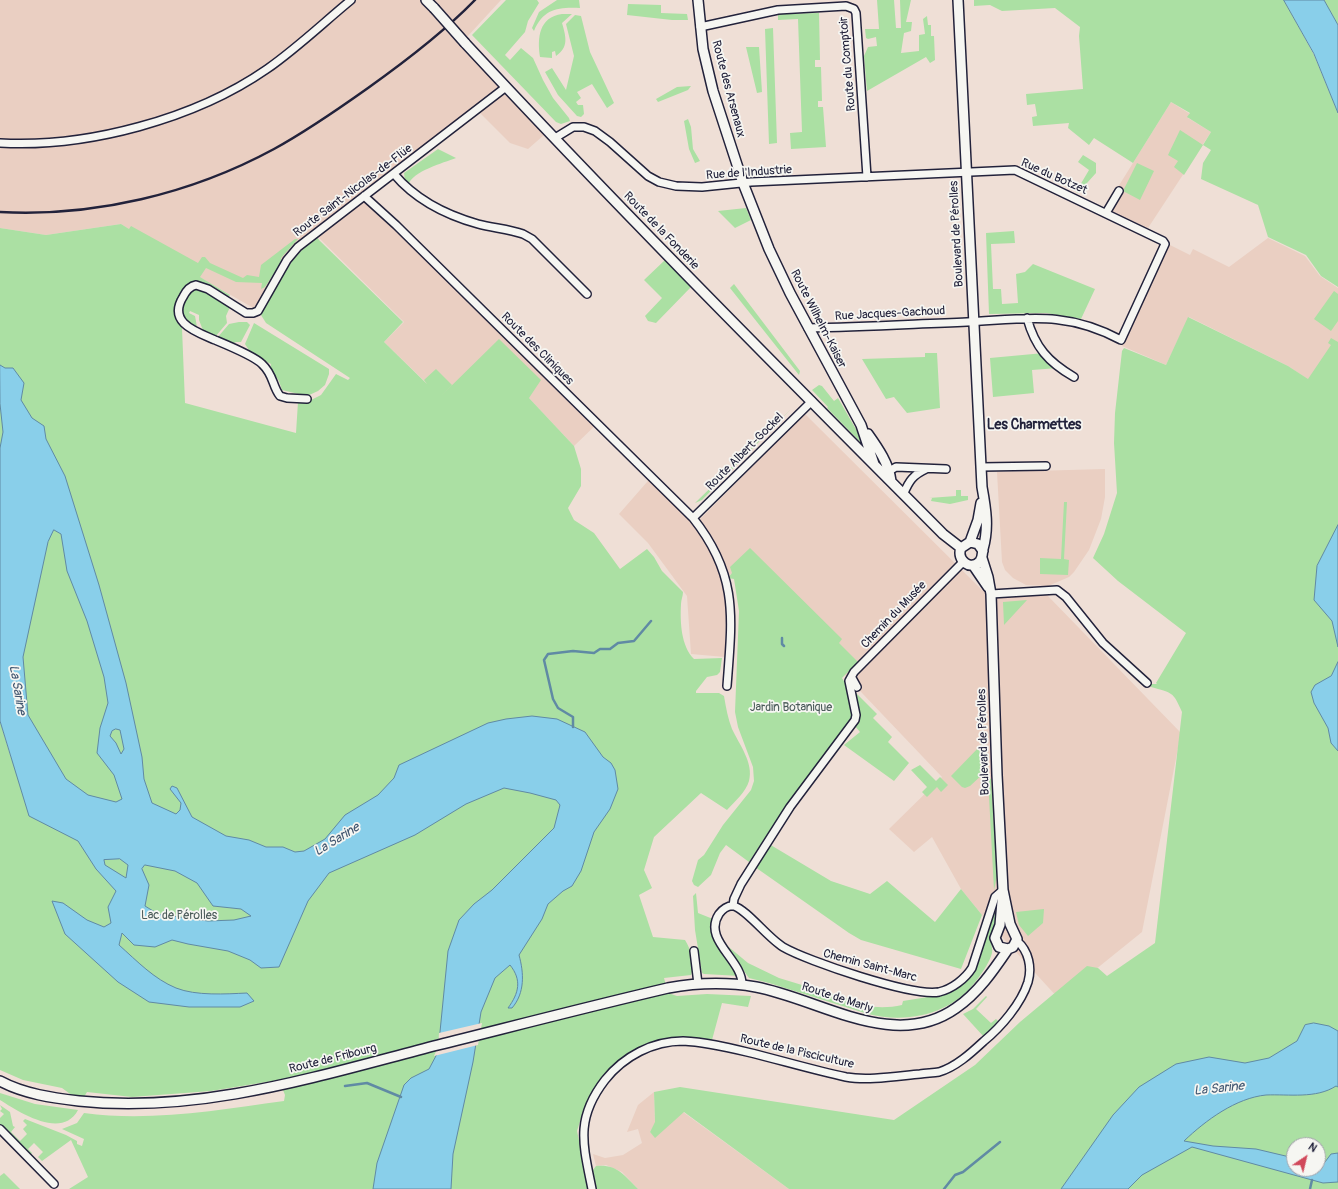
<!DOCTYPE html>
<meta charset="utf-8">
<style>
body{margin:0}
#map{position:relative;width:1338px;height:1189px;overflow:hidden;background:#efdfd6;font-family:Pangolin,sans-serif}
canvas{display:block}
.north{position:absolute;left:1286px;top:1137px;width:40px;height:40px;box-sizing:border-box;background:#f6f6f2;border:1px solid #a1a1a9;border-radius:50%;rotate:35deg;font-size:11px;font-weight:700;line-height:16px;text-align:center;color:#22223b}
.north::after{content:'';display:block;margin:auto;width:14px;height:18px;background:#d1495b;clip-path:polygon(50% 0,100% 100%,50% 72%,0 100%)}
</style>
<div id="map">
<canvas width="1338" height="1189"></canvas>
<div class="north">N</div>
</div>
<script>
const ctx = document.querySelector('canvas').getContext('2d');
ctx.lineJoin = 'round';
function paint(path, color) { ctx.fillStyle = color; ctx.fill(path, 'evenodd'); }
function trace(path, color, width, dash) { ctx.strokeStyle = color; ctx.lineWidth = width; ctx.lineCap = dash ? 'butt' : 'round'; ctx.setLineDash(dash || []); ctx.stroke(path); }
function label(font, color, halo, rows, align = 'center') {
  ctx.font = font + ' Pangolin,sans-serif'; ctx.lineWidth = 3.5; ctx.setLineDash([]); ctx.textBaseline = 'middle'; ctx.strokeStyle = halo; ctx.fillStyle = color; for (const [text, x, y, turn = 0] of rows) {
    ctx.save(); ctx.translate(x, y); ctx.rotate((+turn || 0) * Math.PI / 180); ctx.textAlign = isNaN(turn) ? turn : align; if (halo) ctx.strokeText(text, 0, 0); ctx.fillText(text, 0, 0); ctx.restore();
  }
}
const built = new Path2D(`
 M0 0H501L467 37 458 44 544 135 528 149 510 143 479 112 369 196 601 420 574 446 529 398 441 397 384 342 404 322 313 232 287 257 257 310 201 278 121 224 46 235 0 228Z
 M1171 102 1190 114 1188 118 1211 132 1148 228 1104 208 1111 194 1113 195Z
 M1268 238 1305 256 1320 276 1338 288V400L1288 366 1189 317 1166 365 1122 346 1168 244 1190 255 1193 249 1229 267Z
 M805 414 983 591 1047 595 1181 733 1142 932 1059 999 982 915 961 889 932 837 914 852 889 829 942 777 743 568 722 579 726 596 725 657 691 654 687 596 648 543 619 514 654 474 700 519Z
 M1105 469V497L1101 519 1089 550 1074 572 1069 577 1048 586 1026 585 1013 578 1005 570 1002 562 997 472Z
 M654 1092 655 1123 650 1132 655 1137 683 1112 789 1189H638L622 1172 606 1165 596 1166 593 1154 605 1158 623 1155 642 1143 638 1129 627 1132 638 1105Z`);
const green = new Path2D(`
 M506 0H537L539 3 528 21 525 32 505 55 510 60 521 48 533 58 543 80 553 98 569 118 570 121 561 124 556 122 472 35Z
 M557 0H579L580 8C558 7 543 9 534 31L532 28 539 12Z
 M877 0H894L896 28H901L900 0H911L906 22H912L911 31 904 33 901 53 919 51V35L925 34 923 19 927 16 928 25H931V36H934L935 60 930 63 926 57 867 91 864 56 868 47 877 46 876 37 868 39 866 38 865 29H879Z
 M974 0H1284L1314 55 1338 113V287L1321 276 1306 255 1268 237 1258 205 1201 179 1203 163 1211 150 1203 145 1184 175 1174 167 1178 161 1168 155 1180 130 1203 145 1211 132 1187 117 1190 113 1171 102 1133 163 1094 138 1089 145 1068 128 1069 123 1033 126 1032 117 1037 116 1035 104 1027 105 1026 94 1083 89 1079 36 1080 27 1055 8 1002 11 990 5 974 6Z
 M1324 0H1338V25Z
 M628 4 661 5V13L687 14 688 20H672L627 15Z
 M819 13 820 60H815V67H821L822 101H818V107H823L826 147 791 149 790 133 802 132 798 19 778 20V14Z
 M562 14H572L562 23C566 37 569 47 556 56L555 51 552 52V58L540 57C537 38 539 17 562 14Z
 M575 15 581 16 590 52 614 103 607 108 592 84 577 92 581 98 576 102 578 105H583L584 114 581 117 577 116 558 95 545 72 552 68 566 90 574 56 566 24Z
 M773 28 777 143 769 144 765 29Z
 M746 47H759L762 92 757 93Z
 M691 86 688 90 658 102 656 99 677 87Z
 M688 119 691 127 693 149 700 161 695 163 689 149 684 121Z
 M438 149 456 158C443 163 413 171 408 185L405 181 404 173Z
 M1083 155 1096 163V173L1078 193 1076 192 1089 170 1078 162Z
 M1137 163 1154 171 1140 200 1123 191Z
 M746 208 751 220 735 228 718 211Z
 M121 224 129 229 131 226 198 263 202 257H205L210 263 243 278 247 275 259 277 261 265 295 239H298L281 258 282 261 265 287 261 289 262 283 236 282 206 268 200 277 230 295 227 299 191 284 183 289 176 302 175 314 182 328 185 403 296 433 298 402 309 401 321 395 336 374 348 380 350 378 266 323 261 315C274 290 286 264 307 245L306 243 316 234 319 240 403 322 384 342 427 384 424 380 436 369 452 385 440 397 499 339 541 380 529 398 574 446 581 469V486L568 508 574 520 594 533 620 569 647 549 654 557 662 571 683 592C683 596 681 600 681 604 680 622 681 646 694 659L722 658 720 672 717 675 707 677 696 691V693H719L724 696C726 708 728 719 732 729 739 744 754 763 749 781 746 792 734 802 727 810L701 793 654 837 644 870 652 888 639 895 653 937 685 940C691 949 695 964 691 975L664 978 668 993 677 996 707 994 751 996 748 1007 722 1003 712 1040H689L686 1037 658 1040 628 1053 600 1079 585 1106 577 1131 587 1178 594 1176 593 1170 596 1166C617 1164 624 1175 638 1189H69L88 1177 71 1140 42 1161 38 1157 43 1152 34 1143 28 1149 32 1153 29 1156 0 1126V1118L4 1114 0 1111 2 1109 0 1105 10 1112 13 1126 15 1127 11 1132 20 1141 27 1134 23 1129 27 1125 23 1121 25 1119 66 1135 77 1141V1144L82 1146 84 1139 62 1129 77 1123 84 1113C150 1122 218 1110 284 1101L285 1095 279 1080 211 1091 132 1097 87 1092 84 1097 77 1099 62 1088 23 1080 0 1070V721L11 758 0 679V228L46 235Z
 M1014 231 1015 243 991 244 993 289H1001L1002 304 1018 303 1016 274 1025 272 1033 264 1095 289 1081 319 1046 313 989 314 986 233Z
 M665 260 691 287 656 323 648 321 645 316 662 298 644 280Z
 M734 284 800 371 799 375 730 288Z
 M195 289H200L230 307 226 316 227 323 215 337 204 333 199 320V315L190 311 189 313 195 316 197 327H194C191 325 186 322 184 319 177 309 186 294 195 289Z
 M1334 291 1338 294V321L1331 331 1314 319Z
 M1188 317 1288 366 1308 379 1331 345 1328 343 1331 338 1338 342V1189H789L684 1112 655 1138 650 1132 655 1122 654 1092 680 1087 894 1120 975 1065 1020 1022 1087 966 1098 968 1107 976 1155 943 1182 712C1173 691 1172 693 1151 687L1149 684H1157L1156 683 1186 633 1118 581 1093 558 1104 534 1117 493 1114 443 1115 413 1122 351 1124 348 1166 365ZM1294 1145H1318V1169H1294Z
 M239 322H247L250 325 241 342H236L231 345 217 338 229 324Z
 M254 323 329 369V374L325 385 318 391 307 396 282 390 279 381 270 368 271 364 252 355 245 344Z
 M925 353H937L940 408 907 413 894 397 886 399 862 359 925 357Z
 M1044 353 1058 368 1032 370 1034 393 993 397 990 358Z
 M819 385 822 386 834 401 838 398 865 445 864 446 827 408 828 407 812 390Z
 M791 409 702 500 695 503Z
 M956 490H961V496H968V500L950 504 931 501 932 498H929L956 496Z
 M1064 502H1067L1064 559 1069 560 1068 575 1040 574V558L1061 559Z
 M750 548 842 639 839 643 858 662 842 678C850 689 854 707 851 720L792 797 749 862 726 845 720 853 711 875 698 887 694 885 692 881 698 860 704 855 723 825 751 790 754 781 753 767 738 727 735 712 739 611 734 579 728 578 732 573 730 567Z
 M1027 600 1004 625 1003 602Z
 M854 691 877 714 873 718 892 737 888 742 909 763 894 781 844 745 860 732 854 725Z
 M982 744 984 773 970 786 965 788 962 787 951 776Z
 M920 765 936 781 940 777 948 785 941 792 937 787 927 797 922 792 927 787 911 770Z
 M988 778 991 779 997 876 994 890Z
 M769 844 831 881 870 894 887 881 935 922 961 889 982 915 961 969 861 940 849 933 755 867Z
 M696 893 698 913 713 919C710 942 728 958 740 976L704 974 702 973 695 930 693 896Z
 M995 905 996 914H998C998 923 992 929 991 937 990 942 993 948 992 953 990 961 984 970 979 977 954 1014 909 1024 868 1014L769 983 749 978 724 943 748 963 779 978 848 999C865 1008 884 1009 902 1005L903 1001 940 995 968 978Z
 M1044 909 1043 923 1028 936 1019 925 1016 912Z
 M986 996 987 997 976 1009 991 1023 996 1019 998 1021 984 1037 963 1014 973 1009Z
 M0 1093 35 1104 78 1110C62 1140 19 1112 0 1100Z
 M4 1173 20 1189H0V1176Z`);
const water = new Path2D(`
 M1284 0H1324L1338 25V113L1314 54Z
 M0 365 5 368H13L24 383 21 400 32 418 44 426 46 439 65 476 99 585 126 683 142 757 144 779 152 803 176 814 180 810 181 803 170 789 172 786 177 788 192 817 226 836 249 840 266 847H283L295 852 304 851 325 839 345 815 378 795 394 778 399 765 488 723 506 719 532 716 557 719 585 732 603 757 611 763 615 770 618 789 610 809 594 832 581 871 572 886 563 891 548 904 542 919 519 955C524 973 525 993 512 1008H508C519 993 522 980 510 965L495 978 481 1012 473 1062 453 1154 451 1189H373L377 1163 404 1085 411 1078 429 1069 438 1052 448 951 459 920 474 904 492 890 554 828 560 805 556 800 530 793 504 788 466 804 415 835 329 873 308 901 279 967 261 968 250 960 228 951 188 944 172 940 155 947 134 945 122 933 119 945C137 961 154 979 176 988 196 996 226 994 247 993L254 1001 240 1007H189L149 1002 118 982 65 934 52 901 63 903 87 920 104 927 111 923 108 907 116 891 96 869 78 841 29 816 0 721V448L3 432 0 404ZM54 530 61 534 67 571 87 621 104 677 108 703 100 728 97 753 114 775 122 799 116 802 88 795 66 779 28 715 23 657 48 542ZM116 729 120 730 124 749 121 754 116 743 110 736 112 731ZM120 859 128 865 126 878 105 865 104 860ZM145 865 175 871 197 883 213 906 241 909 251 916 234 920 208 921 158 914 145 906 149 885 142 869Z
 M1338 525V647L1332 621 1314 600 1317 566Z
 M1338 662V751L1331 743 1328 728 1314 703 1311 692 1315 685 1331 676Z
 M1314 1023 1329 1026 1338 1031V1087L1336 1086C1316 1099 1289 1094 1266 1095 1236 1098 1206 1120 1184 1141L1213 1146 1256 1149 1294 1158V1169H1318V1162H1325L1331 1154 1338 1153V1182L1323 1183 1192 1147 1142 1175 1128 1189H1061L1113 1115 1139 1087 1176 1064 1209 1057 1245 1063 1269 1058 1297 1041 1305 1025Z`);
const pier = new Path2D(`
 M482 1023 478 1045 434 1056 438 1047 439 1033Z`);
const stream = new Path2D(`
 M782 638V644L784 646
 M573 727V717L558 708 553 699 544 660 548 654 573 651 594 653 600 649H610L618 643 634 641 651 621
 M345 1086 367 1083 401 1097
 M944 1189 955 1175 963 1172 1000 1142
 M1310 1189 1312 1180`);
const street = new Path2D(`
 M700 27 778 10 846 6 854 9 856 13 867 177
 M555 138 573 127H584L595 131 610 142 648 176 659 182 676 186 702 187 751 182 1015 170 1163 241 1165 244 1121 340C1065 310 1026 319 967 322 914 324 861 327 808 328
 M0 143C87 148 195 119 267 69 296 49 323 23 351 0
 M394 174C415 199 446 215 478 224 493 228 509 229 523 234L532 239 587 294
 M364 196 396 225 693 518C739 576 732 618 727 686
 M1106 213 1119 191
 M1027 318C1035 347 1048 362 1074 377
 M307 399 287 398 280 396C272 386 274 375 262 364 254 356 227 345 215 340 197 332 167 323 183 297 186 291 190 286 196 285L208 289 246 313H253L258 311 287 260 298 247 506 87
 M981 467 1046 466
 M886 473 896 467 946 469
 M904 493C909 481 913 475 926 469
 M693 518 812 401
 M991 594 1057 590 1066 597 1103 643 1147 683
 M852 678 857 687
 M733 906 734 899 741 884 790 807 855 720 856 715 849 681 854 672 963 562
 M694 951 698 984
 M742 985C743 960 702 940 719 914 722 910 728 905 734 906 747 910 768 938 783 947 807 961 913 997 939 992 952 989 965 979 972 968L995 897 1003 890
 M0 1129 54 1184
 M592 1189C583 1144 575 1119 605 1080 624 1056 653 1041 683 1041 705 1042 726 1047 747 1052 780 1060 813 1070 846 1077 868 1081 898 1076 920 1074 926 1073 933 1073 939 1072 956 1067 971 1053 984 1041 1001 1027 1021 1004 1028 982 1032 968 1029 951 1017 941`);
const secondary = new Path2D(`
 M426 0 434 8
 M698 0 703 49 713 91 743 183 769 249 790 293 861 425 874 464
 M958 0 982 487C986 509 989 528 983 549 982 553 983 557 980 561 971 572 956 560 961 548L970 542 978 544 983 551
 M465 43C620 210 782 372 943 534L961 548
 M868 434C878 448 889 464 891 481
 M970 542 978 520 981 503
 M982 558 988 577 991 594 997 775 1003 890 1000 925 995 938 999 947 1008 949 1013 947 1017 939 1010 924 1003 890
 M973 565 988 587
 M0 1081C24 1094 53 1098 79 1101 202 1114 321 1075 438 1045 514 1026 591 1006 668 988 696 983 727 982 756 987 820 999 894 1052 956 1008 978 993 993 971 1008 949`);
const rail = new Path2D(`
 M0 212C94 217 191 194 274 149 307 131 337 110 368 88 406 61 443 33 475 0`);
const secondaryBridge = new Path2D(`
 M434 8 465 43`);
const streetNames = [
 ["Route du Comptoir",848,64,-95],
 ["Route des Arsenaux",728,89,75],
 ["Rue de l'Industrie",749,173,-4],
 ["Rue du Botzet",1054,177,24],
 ["Route Saint-Nicolas-de-Flüe",353,191,-37],
 ["Route de la Fonderie",661,231,46],
 ["Boulevard de Pérolles",957,234,-93],
 ["Rue Jacques-Gachoud",890,314,-3],
 ["Route Wilhelm-Kaiser",818,319,63],
 ["Route des Cliniques",537,349,45],
 ["Route Albert-Gockel",745,452,-45],
 ["Chemin du Musée",894,615,-46],
 ["Boulevard de Pérolles",984,742,-92],
 ["Chemin Saint-Marc",870,966,15],
 ["Route de Marly",837,998,18],
 ["Route de la Pisciculture",797,1052,13],
 ["Route de Fribourg",333,1059,-14]
];
const parkNames = [
 ["Jardin Botanique",791,708],
 ["Lac de Pérolles",179,916]
];
const waterNames = [
 ["La Sarine",17,690,80],
 ["La Sarine",337,840,-32],
 ["La Sarine",1219,1089,-6]
];
const quarterNames = [
 ["Les Charmettes",1034,425]
];
paint(built, '#eacfc2');
paint(green, '#abe0a3');
paint(water, '#89cfea');
trace(water, '#608aa4', 1);
paint(pier, '#efdfd6');
trace(stream, '#608aa4', 2.5);
trace(street, '#22223b', 10);
trace(secondary, '#22223b', 12);
trace(street, '#f6f6f2', 7);
trace(secondary, '#f6f6f2', 9);
trace(rail, '#22223b', 2.5);
trace(secondaryBridge, '#22223b', 12, []);
trace(secondaryBridge, '#f6f6f2', 9);
label('12px', '#22223b', '#f6f6f2', streetNames);
label('12px', '#4b5b5a', '#f6f6f2', parkNames);
label('italic 13px', '#415670', '#f6f6f2', waterNames);
label('bold 14px', '#22223b', '#f6f6f2', quarterNames);
</script>
